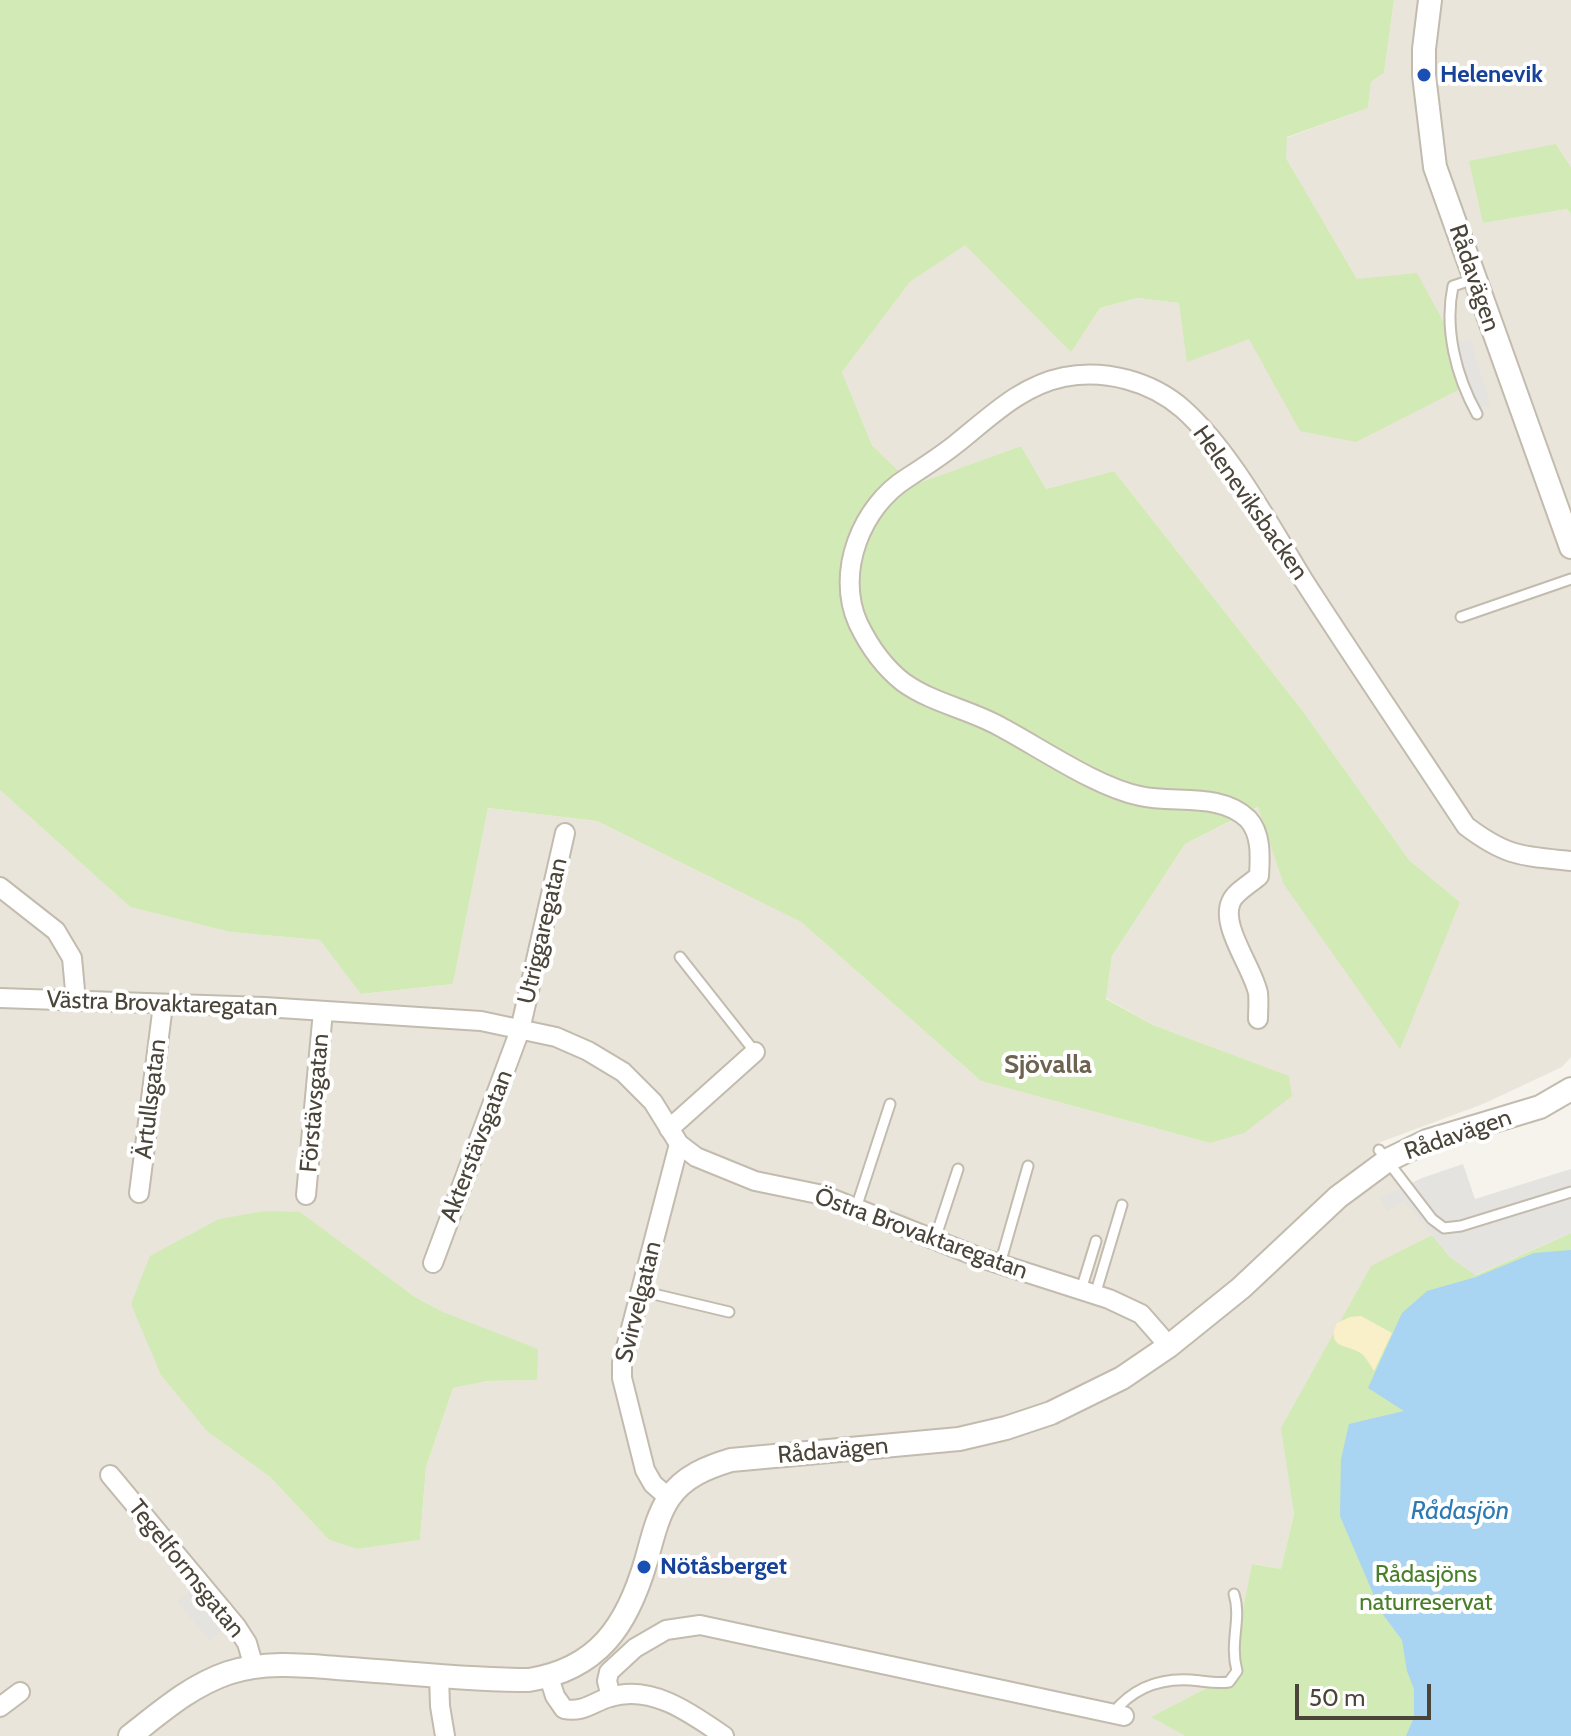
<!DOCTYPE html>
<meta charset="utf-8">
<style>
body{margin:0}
#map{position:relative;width:1571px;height:1736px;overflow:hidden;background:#f6f3ec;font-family:Cabin,sans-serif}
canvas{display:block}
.scale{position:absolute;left:1295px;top:1684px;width:136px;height:36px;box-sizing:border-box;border:4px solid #4b4439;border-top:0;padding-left:10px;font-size:24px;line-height:28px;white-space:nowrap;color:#4b4439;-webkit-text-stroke:6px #fff;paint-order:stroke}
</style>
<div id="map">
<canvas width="1571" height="1736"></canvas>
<div class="scale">50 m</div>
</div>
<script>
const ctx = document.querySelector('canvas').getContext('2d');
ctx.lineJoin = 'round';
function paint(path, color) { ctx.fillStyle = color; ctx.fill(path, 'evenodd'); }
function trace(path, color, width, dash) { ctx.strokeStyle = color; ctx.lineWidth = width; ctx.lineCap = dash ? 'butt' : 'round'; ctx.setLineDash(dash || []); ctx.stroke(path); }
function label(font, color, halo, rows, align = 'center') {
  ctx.font = font + ' Cabin,sans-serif'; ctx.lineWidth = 8; ctx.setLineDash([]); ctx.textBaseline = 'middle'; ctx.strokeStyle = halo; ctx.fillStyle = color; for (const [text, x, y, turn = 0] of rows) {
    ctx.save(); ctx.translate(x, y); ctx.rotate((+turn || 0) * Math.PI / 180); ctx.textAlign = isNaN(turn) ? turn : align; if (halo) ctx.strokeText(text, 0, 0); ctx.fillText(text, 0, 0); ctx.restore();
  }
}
const residential = new Path2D(`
 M1394 0H1571V167L1556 144 1483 223 1567 209 1571 214V1057L1562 1067 1483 1104 1378 1143 1432 1235 1371 1267 1282 1428 1294 1514 1281 1569 1253 1564 1230 1676 1152 1717 1185 1736H0V790L130 907 230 932 320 940 362 994 453 984 488 808 597 821 801 922 981 1081 1210 1143 1288 1076 1153 1025 1106 998 1112 956 1185 844 1259 807 1283 883 1460 902 1409 860 1302 710 1114 471 1046 489 1021 446 913 485 872 445 842 372 910 282 965 244 1071 351 1100 308 1137 298 1179 303 1357 279 1286 158V138L1368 108 1371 82 1384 73ZM299 1212 415 1297 443 1312 536 1380 488 1381 453 1388 426 1467 420 1540 357 1549 329 1540 270 1477 208 1432Z`);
const green = new Path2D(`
 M0 0H1394L1384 73 1371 82 1368 108 1287 137 1286 158 1357 279 1417 273 1455 343 1468 385 1356 442 1300 431 1249 339 1187 362 1179 303 1137 298 1100 308 1071 352 965 245 910 282 842 372 872 445 913 485 1021 446 1046 489 1114 471 1302 710 1409 860 1460 902 1400 1049 1283 883 1258 807 1185 844 1112 956 1106 999 1153 1025 1289 1076 1292 1096 1244 1133 1210 1143 981 1081 801 922 597 821 488 808 453 984 361 994 320 940 230 932 130 907 0 790Z
 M1556 144 1571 167V214L1567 209 1483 223 1469 161Z
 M265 1211 300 1212 415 1297 443 1312 538 1349 537 1380 488 1381 453 1388 426 1467 420 1540 357 1549 329 1540 270 1477 208 1432 161 1375 131 1304 150 1256 219 1219Z
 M1571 1233V1736H1185L1151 1717 1230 1676 1252 1564 1281 1569 1294 1514 1281 1428 1371 1266 1432 1235 1450 1257 1476 1275Z`);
const sand = new Path2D(`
 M1361 1316 1392 1333 1374 1371C1371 1366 1366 1358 1362 1354 1348 1344 1325 1349 1337 1323L1350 1317Z`);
const parking = new Path2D(`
 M1470 340 1491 405 1478 407 1468 385 1455 343Z
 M1463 1164 1475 1199 1571 1169V1233L1475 1275 1450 1257 1404 1201 1387 1211 1380 1198 1422 1178Z
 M191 1590 224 1629 210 1641 177 1602Z`);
const water = new Path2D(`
 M1571 1250V1736H1406L1414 1717V1689L1407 1671 1402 1640 1381 1612 1340 1516 1341 1459 1349 1424 1404 1411 1368 1388 1402 1313 1427 1291 1476 1277 1534 1253Z`);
const service = new Path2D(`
 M1474 279 1453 286C1444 329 1456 376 1477 414
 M1461 617 1571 579
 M680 957 755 1052
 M1379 1150 1432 1219 1444 1228 1461 1226 1571 1192
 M856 1208 890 1104
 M935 1239 958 1169
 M1000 1264 1028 1166
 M1081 1290 1096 1241
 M641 1291 729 1312
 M1095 1295 1122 1205
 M1113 1713C1133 1688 1159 1678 1191 1680 1204 1681 1216 1684 1229 1682L1237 1671C1229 1642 1242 1619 1234 1594`);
const minor = new Path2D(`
 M0 887 56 931 72 958 76 1001
 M0 998 264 1007 481 1021 556 1037 588 1051 623 1072 653 1102 679 1144 696 1157 755 1181 823 1195 978 1257 1109 1299 1141 1314 1169 1346
 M1258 1019C1258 1011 1259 1001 1258 993 1253 968 1220 926 1231 902 1235 892 1250 884 1259 876 1260 858 1262 834 1248 819 1220 792 1174 804 1140 796 1096 787 1039 747 999 726 968 709 932 703 903 682 884 667 868 644 858 623 835 572 862 506 907 478 924 467 941 456 956 444 990 417 1020 386 1064 377 1105 369 1151 381 1183 409 1231 452 1270 526 1304 581 1357 663 1412 744 1466 826 1507 857 1522 856 1571 861
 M669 1129 755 1052
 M139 1193 163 1005
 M306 1195 323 1011
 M433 1263 520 1030 565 833
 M110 1475 236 1626 247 1643 254 1667
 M669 1498 653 1484 645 1470 622 1378V1363L679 1144
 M439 1675 440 1706 445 1736
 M549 1677 555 1696 564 1709C583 1713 593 1702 610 1697 652 1684 692 1714 724 1736
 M611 1697 607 1681 609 1672 635 1648 666 1630 700 1625 1124 1716
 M0 1707 20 1692`);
const tertiary = new Path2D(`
 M1430 0 1424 49V75L1435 167 1571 547
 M130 1736C161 1712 190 1686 228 1673 267 1660 310 1666 350 1669 410 1673 469 1680 529 1680 598 1669 627 1626 646 1561 652 1540 657 1516 669 1498 684 1476 708 1467 731 1460L959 1439 1006 1428 1051 1413 1122 1378 1169 1346 1241 1288 1338 1197 1388 1160 1427 1141 1540 1107 1571 1089`);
const markers = [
 [1424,75,8,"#1a4fb4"],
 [644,1567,8,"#1a4fb4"]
];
const transitNames = [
 ["Helenevik",1440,75],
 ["Nötåsberget",660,1567]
];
const streetNames = [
 ["Rådavägen",1474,278,71],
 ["Heleneviksbacken",1250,503,55],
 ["Utriggaregatan",543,931,-77],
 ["Västra Brovaktaregatan",162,1004,2],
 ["Ärtullsgatan",151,1099,-83],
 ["Förstävsgatan",315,1103,-85],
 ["Rådavägen",1458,1135,-19],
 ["Akterstävsgatan",477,1146,-69],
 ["Östra Brovaktaregatan",921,1234,20],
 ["Svirvelgatan",639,1302,-76],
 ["Rådavägen",833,1451,-5],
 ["Tegelformsgatan",186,1569,51]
];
const parkNames = [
 ["Rådasjöns",1426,1575],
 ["naturreservat",1426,1603]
];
const neighbourhoodNames = [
 ["Sjövalla",1048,1065]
];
const waterNames = [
 ["Rådasjön",1460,1511]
];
paint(residential, '#eae5da');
paint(green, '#d2eab5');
paint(sand, '#f9efc9');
paint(parking, '#e5e3e0');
paint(water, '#a9d4f2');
trace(service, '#c2bbae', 13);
trace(minor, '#c2bbae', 22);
trace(tertiary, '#c2bbae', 26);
trace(service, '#fff', 9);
trace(minor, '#fff', 18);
trace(tertiary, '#fff', 22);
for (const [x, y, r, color] of markers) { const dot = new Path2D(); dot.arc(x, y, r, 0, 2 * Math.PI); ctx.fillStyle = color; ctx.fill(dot); trace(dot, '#fff', 3); }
label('bold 24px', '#164399', '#fff', transitNames, 'left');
label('24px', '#4b4439', '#fff', streetNames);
label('24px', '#4a7f2a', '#fff', parkNames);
label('bold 26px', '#6e6250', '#fff', neighbourhoodNames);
label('italic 26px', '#2e7ab2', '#fff', waterNames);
</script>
